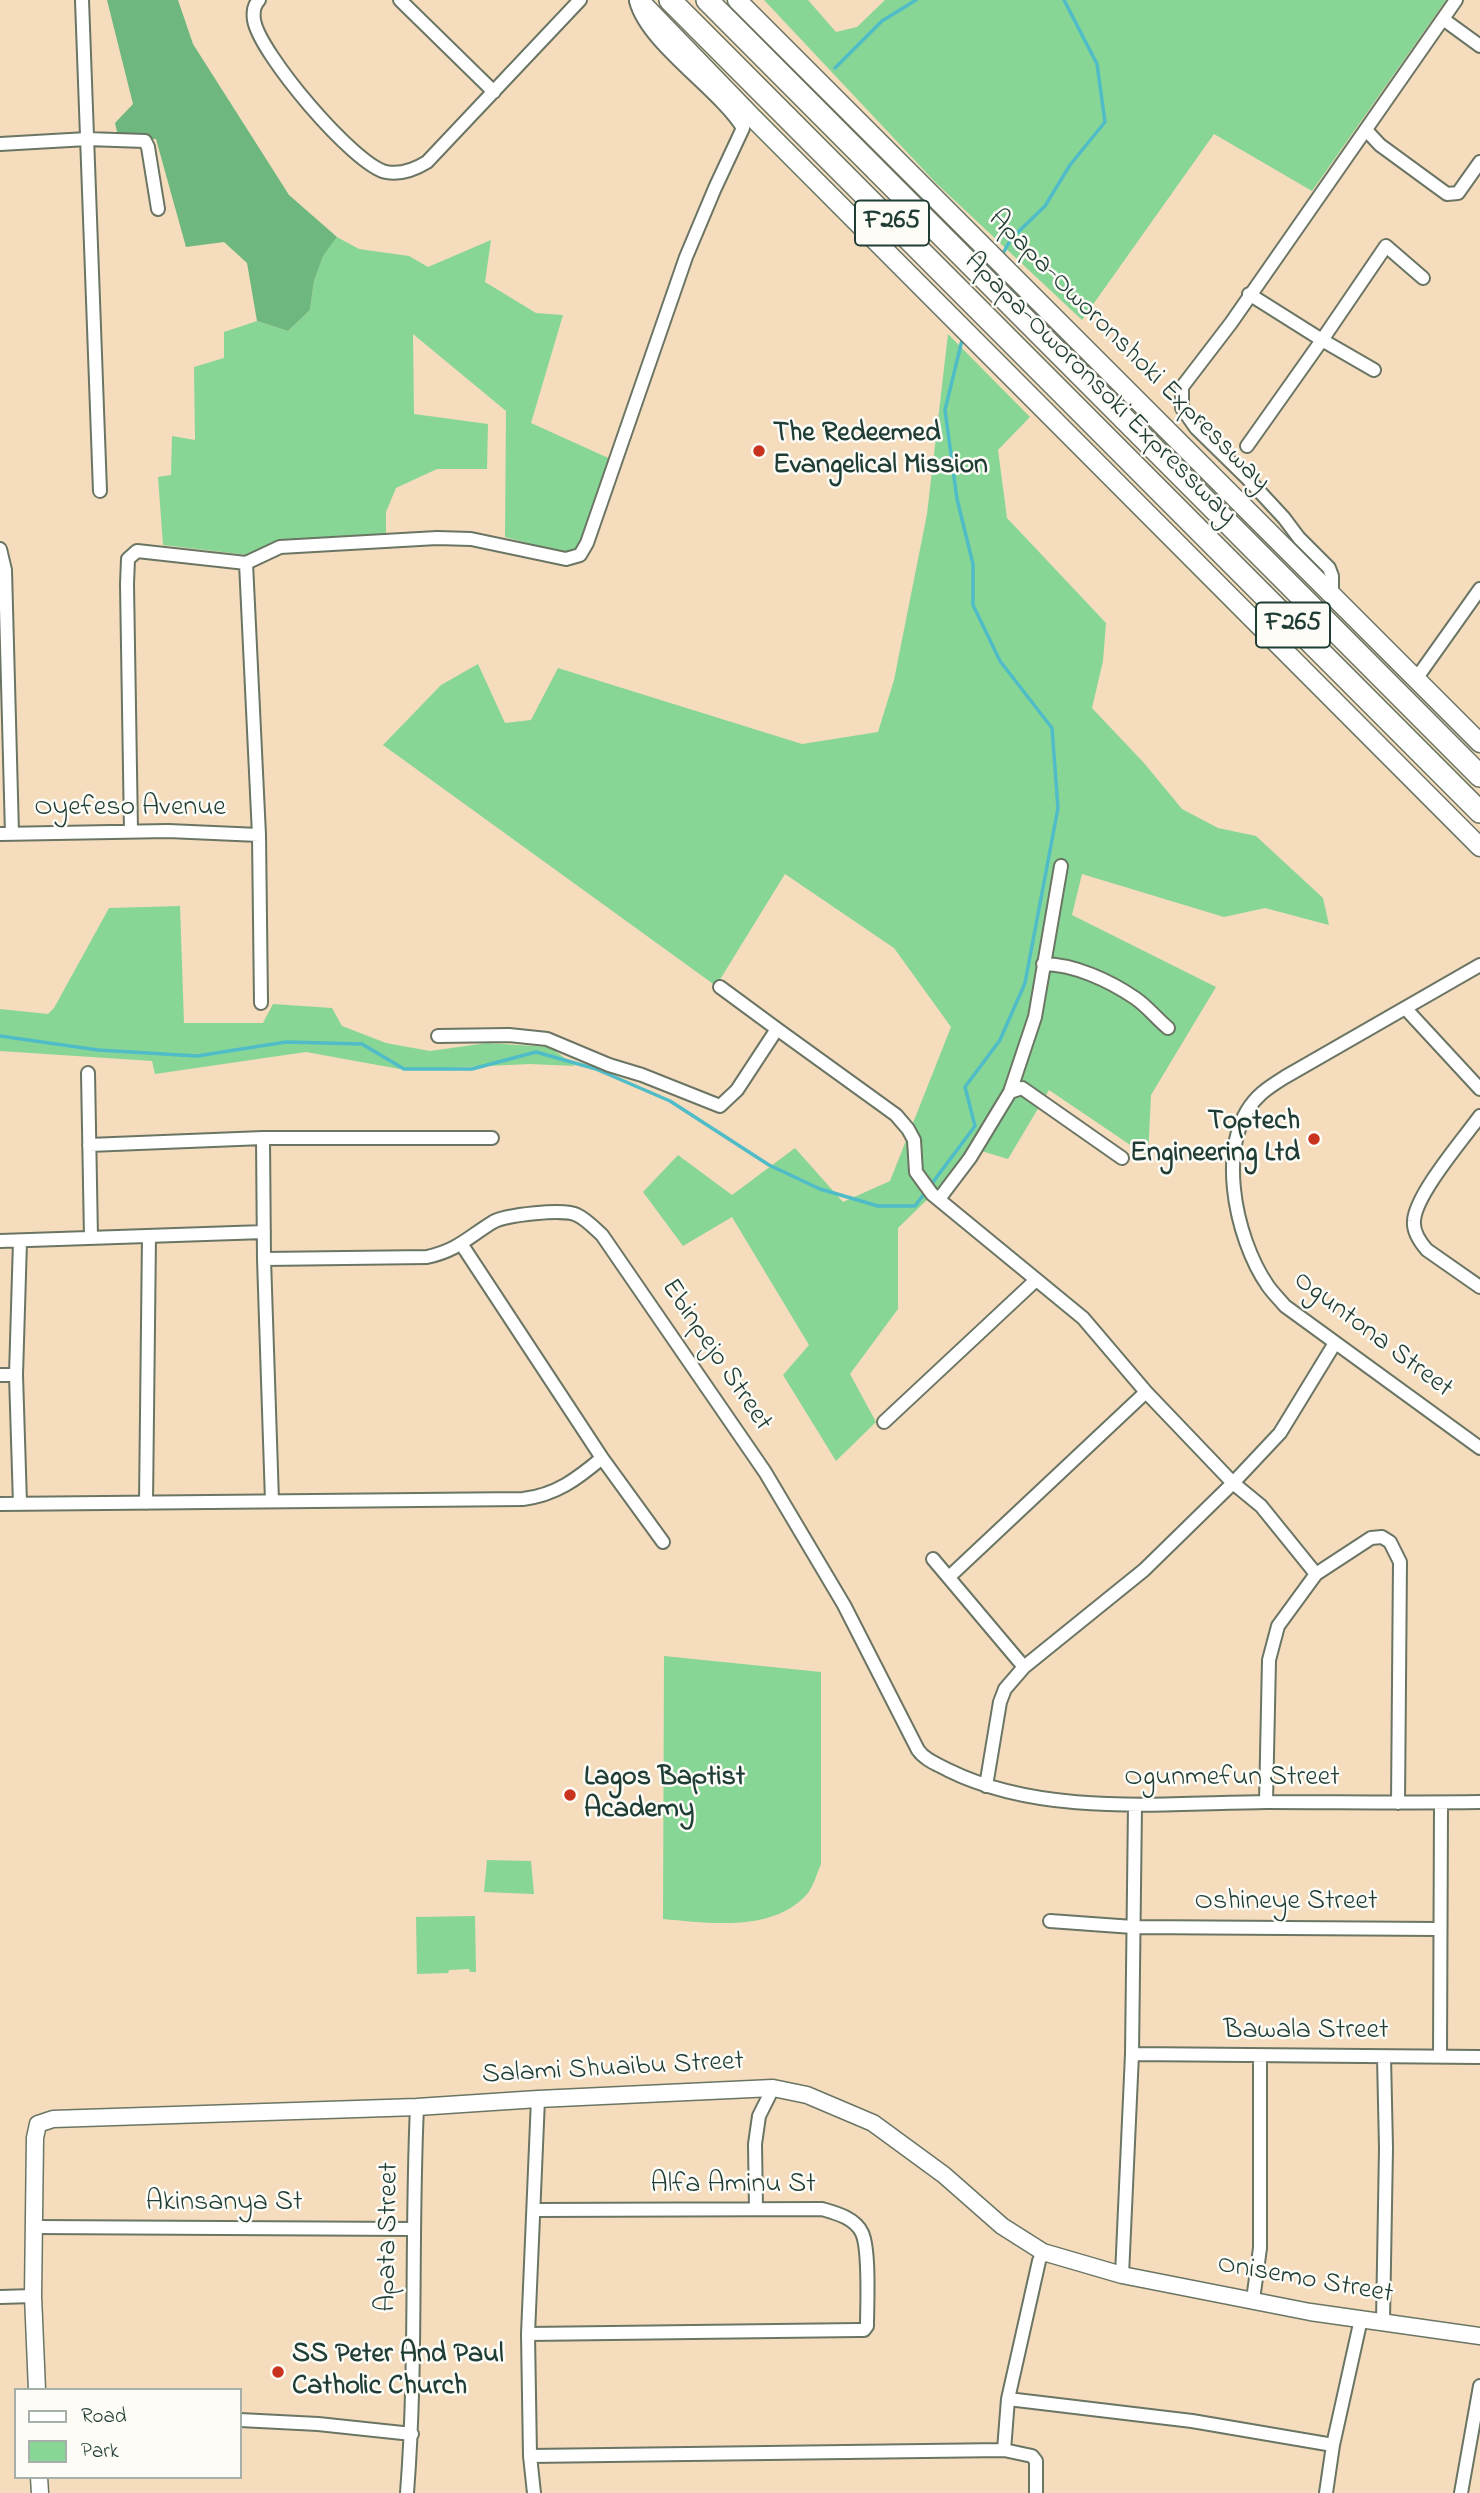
<!DOCTYPE html>
<style>
body{margin:0}
#map{position:relative;width:1480px;height:2493px;overflow:hidden;background:#f4dcbd;font-family:"Indie Flower",sans-serif}
canvas{display:block}
.legend{position:absolute;left:14px;top:2388px;width:228px;height:91px;box-sizing:border-box;background:#fdfcf7;border:2px solid #a4b0a9;margin:0;padding:9px 12px;list-style:none;font-size:21px;color:#1f3d34}
.legend li{display:flex;align-items:center;gap:14px;height:35px}
.legend b{width:35px;border:2px solid #a4b0a9}
</style>
<div id="map">
<canvas width="1480" height="2493"></canvas>
<ul class="legend">
<li><b style="height:9px;background:#fff"></b>Road</li>
<li><b style="height:19px;background:#88d695"></b>Park</li>
</ul>
</div>
<script>
const ctx = document.querySelector('canvas').getContext('2d');
ctx.lineJoin = 'round';
function paint(path, color) { ctx.fillStyle = color; ctx.fill(path, 'evenodd'); }
function trace(path, color, width, dash) { ctx.strokeStyle = color; ctx.lineWidth = width; ctx.lineCap = dash ? 'butt' : 'round'; ctx.setLineDash(dash || []); ctx.stroke(path); }
function label(font, color, halo, rows, align = 'center') {
  ctx.font = font + ' "Indie Flower",sans-serif'; ctx.lineWidth = 5; ctx.setLineDash([]); ctx.textBaseline = 'middle'; ctx.strokeStyle = halo; ctx.fillStyle = color; for (const [text, x, y, turn = 0] of rows) {
    ctx.save(); ctx.translate(x, y); ctx.rotate((+turn || 0) * Math.PI / 180); ctx.textAlign = isNaN(turn) ? turn : align; if (halo) ctx.strokeText(text, 0, 0); ctx.fillText(text, 0, 0); ctx.restore();
  }
}
const green = new Path2D(`
 M764 0H808L836 32 857 27 885 0H1446L1312 191 1214 134 1082 320 936 183Z
 M337 237 359 249 409 256 428 267 491 240 485 282 536 313 563 315 531 423 615 461 579 557 505 537 506 411 413 334 414 414 488 424 487 469H437L396 488 386 512V536L274 542 256 556 163 545 158 477 171 475 172 436 195 440 194 367 224 358V332L257 321 288 331 310 310 314 281 323 255Z
 M948 334 1030 417 998 450 1007 518 1106 623 1103 661 1092 708 1144 763 1182 809 1218 828 1256 836 1323 898 1329 925 1265 908 1224 917 1082 874 1072 915 1216 987 1151 1095 1148 1157 1049 1090 1008 1159 978 1150 898 1228V1309L850 1374 876 1422 836 1461 783 1375 809 1345 732 1217 683 1246 643 1192 678 1155 732 1195 795 1148 843 1202 890 1181 951 1027 894 948 785 874 716 986 383 745 441 685 478 664 505 723 531 720 558 668 802 744 878 732 894 680 927 514Z
 M180 906 184 1023H263L273 1004 332 1008 342 1026 386 1043 430 1051 487 1043 550 1047 575 1066 530 1064 405 1070 306 1052 155 1074 152 1061 0 1051V1009L48 1014 54 1008 109 908Z
 M664 1656 821 1672V1864C817 1873 814 1885 808 1893 774 1933 709 1923 663 1919Z
 M487 1860 531 1861 534 1894 484 1892Z
 M475 1916 476 1972H470L469 1969 449 1970 448 1973 417 1974 416 1917Z`);
const forest = new Path2D(`
 M107 0H178L193 44 289 195 337 237 323 256 314 281 310 310 288 331 257 321 247 263 224 242 186 247 156 139 119 140 115 123 133 104Z`);
const stream = new Path2D(`
 M835 68 882 21 916 0
 M1001 257 1011 239 1045 206 1070 165 1105 122 1097 64 1064 0
 M0 1036 98 1050 197 1056 286 1042 362 1044 404 1069H472L536 1052 596 1069 670 1101 769 1165 820 1189 878 1206H915L975 1126 965 1087 1000 1040 1025 983 1058 808 1052 728 1000 661 973 605V564L957 499 945 410 963 336`);
const street = new Path2D(`
 M82 0 100 491
 M259 0C254 5 253 13 254 20 259 53 354 165 386 172 401 175 414 170 427 162L580 0
 M400 0 494 92
 M1443 19 1480 46
 M1366 130 1380 145 1447 194 1458 193 1480 162
 M0 144 87 139 145 141 148 147 158 209
 M1249 294 1322 340 1386 246 1423 278
 M1247 446 1322 340 1374 370
 M0 549 5 570 12 834
 M246 563 259 835 261 1003
 M1332 595V576L1329 568 1299 538 1284 518 1247 478 1196 428 1182 408V387L1231 323 1456 0
 M1416 679 1480 589
 M131 831 127 584 128 559 137 551 246 563 280 547 437 538 471 539 566 559 580 555 587 543 686 257 715 188 743 128C719 89 647 44 636 1
 M0 834 168 831 259 835
 M1043 964C1074 964 1110 981 1135 998 1147 1006 1157 1019 1168 1028
 M1480 965 1285 1077C1277 1082 1269 1087 1262 1093 1212 1136 1235 1239 1268 1286 1273 1293 1280 1300 1285 1306L1480 1448
 M720 987 777 1029
 M1406 1009 1480 1089
 M438 1036 509 1035 547 1039 609 1065 642 1075 720 1106 737 1090 777 1029 896 1115 908 1129 914 1140 916 1172 932 1194 1083 1318 1146 1392 1233 1483 1261 1506 1316 1574
 M88 1073 91 1238
 M1010 1092 1035 1017 1061 866
 M1480 1116C1464 1138 1415 1195 1414 1221 1413 1231 1420 1242 1427 1250L1480 1287
 M263 1138 264 1259 272 1501
 M89 1145 263 1138H492
 M939 1199 970 1158 1010 1092 1022 1088 1122 1158
 M0 1241 264 1232
 M20 1241 16 1375 20 1504
 M462 1245 602 1458 663 1542
 M264 1259 427 1257C458 1250 467 1238 493 1222 505 1215 565 1208 577 1215 586 1219 594 1228 602 1235L765 1472 844 1605 918 1750C925 1760 937 1764 948 1770 1043 1817 1164 1803 1267 1802 1338 1802 1409 1803 1480 1802
 M0 1375H16
 M884 1422 1036 1280
 M146 1503 149 1236
 M0 1504 523 1499C556 1495 577 1479 602 1458
 M933 1559 1024 1667
 M949 1577 1146 1392
 M986 1786 1000 1702 1005 1689 1024 1667 1144 1570 1233 1483 1280 1433 1335 1343
 M1266 1802 1269 1660 1278 1626 1316 1574 1371 1538 1382 1537 1390 1542 1400 1562 1398 1803
 M1050 1921 1133 1927 1439 1929
 M1132 2054 1480 2057
 M1440 2056 1441 1803
 M756 2209 755 2144 759 2116 773 2088
 M35 2227 413 2229
 M1043 2252 1039 2261 1008 2399 1192 2421 1333 2445
 M1122 2275 1132 2054 1135 1805
 M0 2297 33 2296
 M1253 2300 1260 2248V2056
 M1383 2321 1386 2148 1384 2057
 M528 2334 859 2330H864L867 2326C867 2306 870 2250 862 2233 855 2218 836 2213 822 2209L535 2210
 M240 2420 318 2424 412 2434
 M1004 2450 1008 2399
 M530 2456 1004 2450 1032 2456 1036 2461V2493
 M407 2493C417 2365 411 2236 417 2107
 M534 2493 530 2456 528 2334 538 2099
 M1326 2493 1333 2445 1361 2319
 M1461 2493 1480 2386`);
const secondary = new Path2D(`
 M37 2390 33 2296 35 2138 38 2124 53 2119 417 2107 538 2099 773 2088 807 2095 873 2123 944 2175 1002 2226 1043 2252 1122 2275 1310 2312 1480 2336
 M39 2477 40 2493`);
const primary = new Path2D(`
 M639 0 753 118 1480 847
 M737 0 1480 743`);
const highway = new Path2D(`
 M670 0 1480 812
 M707 0 1480 776`);
const markers = [
 [759,451,7,"#c8321e"],
 [1314,1139,7,"#c8321e"],
 [570,1795,7,"#c8321e"],
 [278,2372,7,"#c8321e"]
];
const shields = [
 [892,223,74],
 [1293,625,74]
];
const shieldNames = [
 ["F265",892,223],
 ["F265",1293,625]
];
const streetNames = [
 ["Apapa-Oworonshoki Expressway",1128,352,45],
 ["Apapa-Oworonsoki Expressway",1099,390,45],
 ["Oyefeso Avenue",130,809],
 ["Oguntona Street",1372,1336,37],
 ["Ebinpejo Street",715,1356,56],
 ["Ogunmefun Street",1232,1779],
 ["Oshineye Street",1286,1903],
 ["Bawala Street",1306,2032],
 ["Salami Shuaibu Street",613,2070,-3],
 ["Alfa Aminu St",733,2186],
 ["Akinsanya St",224,2204],
 ["Apata Street",390,2237,-89],
 ["Onisemo Street",1305,2281,10]
];
const poiNames = [
 ["The Redeemed",773,435],
 ["Evangelical Mission",773,467],
 ["Toptech",1300,1123,"right"],
 ["Engineering Ltd",1300,1155,"right"],
 ["Lagos Baptist",584,1779],
 ["Academy",584,1811],
 ["SS Peter And Paul",292,2356],
 ["Catholic Church",292,2388]
];
paint(green, '#88d695');
paint(forest, '#6eb77e');
trace(stream, '#4fbcc8', 3.5);
trace(street, '#6a7564', 16);
trace(secondary, '#6a7564', 19);
trace(primary, '#6a7564', 21);
trace(highway, '#6a7564', 24);
trace(street, '#fff', 12);
trace(secondary, '#fff', 16);
trace(primary, '#fff', 18);
trace(highway, '#fff', 21);
for (const [x, y, r, color] of markers) { const dot = new Path2D(); dot.arc(x, y, r, 0, 2 * Math.PI); ctx.fillStyle = color; ctx.fill(dot); trace(dot, '#fdfcf7', 2.5); }
for (const [x, y, w] of shields) { const box = new Path2D(); box.roundRect(x - w / 2, y - 22.5, w, 45, 5); ctx.fillStyle = '#fdfcf7'; ctx.fill(box); trace(box, '#1f3d34', 2); }
label('bold 26px', '#1f3d34', null, shieldNames);
label('28px', '#1f3d34', '#fdfcf7', streetNames);
label('bold 28px', '#1f3d34', '#fdfcf7', poiNames, 'left');
</script>
